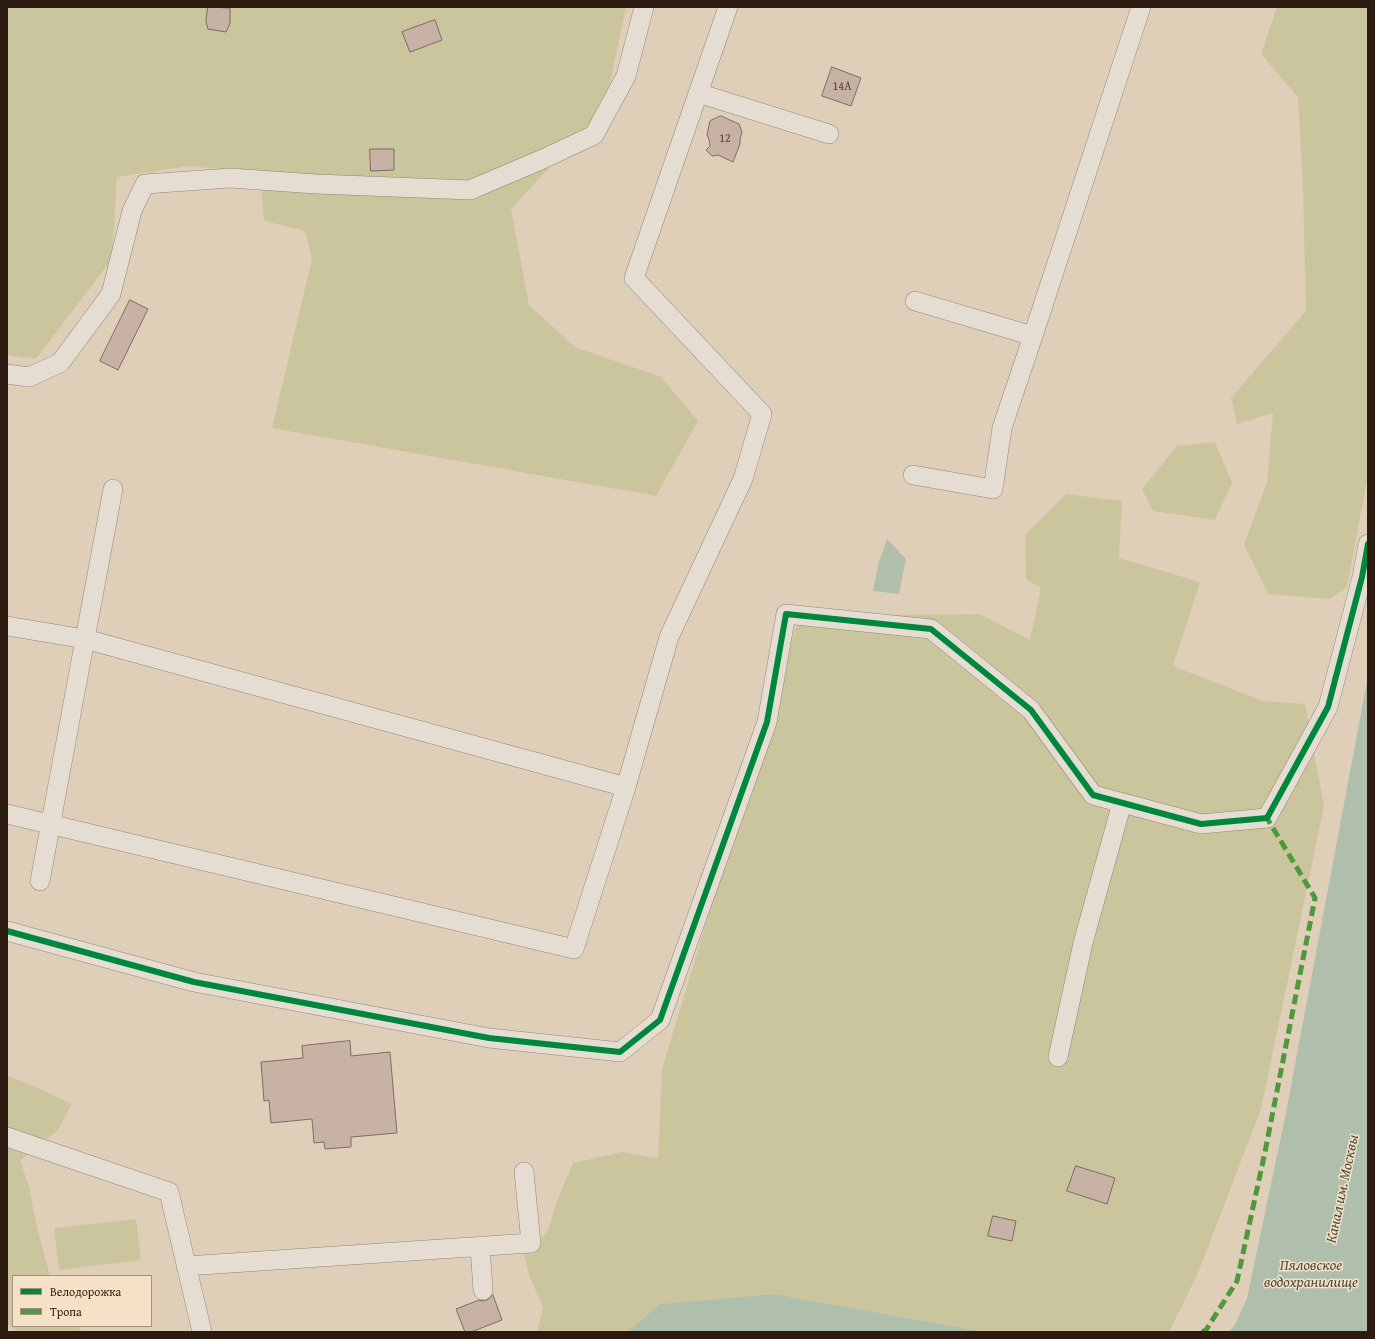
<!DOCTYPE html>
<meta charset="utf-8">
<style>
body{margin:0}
#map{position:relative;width:1375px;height:1339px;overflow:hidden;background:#dfcfb8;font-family:"Gentium Book Plus",serif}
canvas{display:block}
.frame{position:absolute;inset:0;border:8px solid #2d1b11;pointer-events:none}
.legend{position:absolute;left:12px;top:1275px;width:140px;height:52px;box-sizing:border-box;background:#f5e2c6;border:1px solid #a5927e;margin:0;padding:5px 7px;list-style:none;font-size:12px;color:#2d1b11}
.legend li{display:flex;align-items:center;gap:8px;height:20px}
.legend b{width:20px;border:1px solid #a5927e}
</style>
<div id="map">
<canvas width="1375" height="1339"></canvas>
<div class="frame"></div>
<ul class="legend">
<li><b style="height:5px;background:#00873e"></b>Велодорожка</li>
<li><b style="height:5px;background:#4f993c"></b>Тропа</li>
</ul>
</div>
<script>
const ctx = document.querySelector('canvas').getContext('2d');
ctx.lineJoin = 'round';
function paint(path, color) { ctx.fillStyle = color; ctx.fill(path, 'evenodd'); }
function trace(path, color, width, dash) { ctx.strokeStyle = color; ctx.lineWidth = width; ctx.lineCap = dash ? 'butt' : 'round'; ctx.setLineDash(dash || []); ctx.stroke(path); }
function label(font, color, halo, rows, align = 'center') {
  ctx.font = font + ' "Gentium Book Plus",serif'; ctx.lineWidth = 3; ctx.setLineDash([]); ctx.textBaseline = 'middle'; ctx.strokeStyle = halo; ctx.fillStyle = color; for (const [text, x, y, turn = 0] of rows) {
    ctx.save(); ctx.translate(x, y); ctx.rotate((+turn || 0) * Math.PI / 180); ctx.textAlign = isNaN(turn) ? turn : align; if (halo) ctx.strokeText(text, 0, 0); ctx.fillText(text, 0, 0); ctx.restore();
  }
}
const green = new Path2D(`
 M7 7H626L605 107 511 209 529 305 575 347 661 377 698 421 656 496 272 428 312 259 305 231 264 221 260 173 189 166 117 177 112 259 36 359 7 355Z
 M1277 7H1368V475L1347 587 1330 599 1268 594 1244 544 1267 483 1273 413 1237 424 1231 398 1306 311 1303 188 1298 97 1261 54Z
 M1215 442 1232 483 1215 520 1153 511 1142 489 1177 446Z
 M1066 494 1122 501 1119 558 1200 582 1173 666 1263 701 1305 704 1324 806 1261 1109 1198 1273 1169 1332H985L774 1294 660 1304 627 1332H537L543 1308 529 1275 524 1254 547 1233 557 1201 573 1163 622 1152 658 1158 662 1069 799 616 980 614 1030 640 1041 588 1026 579 1025 535Z
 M7 1076 27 1083 72 1104 57 1131 20 1161 29 1186 37 1228 50 1276H13V1326H78L82 1332H20L7 1324Z
 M136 1219 141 1260 59 1270 54 1228Z`);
const water = new Path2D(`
 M887 539 906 559 899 594 873 591 878 565Z
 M1368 676V1332H1228L1235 1325 1247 1298 1285 1118Z
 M774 1294 985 1332H627L660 1304Z`);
const building = new Path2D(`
 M208 7 230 8V23L226 32 208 29 206 22Z
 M435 20 442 40 410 52 402 32Z
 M832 67 861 78 851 106 822 96Z
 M721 116 739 124 742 132 740 139V144L733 162 718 155 712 156 706 150 710 146 709 139 707 135 710 121Z
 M370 149H394V170L371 171Z
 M130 300 148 309 118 370 100 361Z
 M350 1041 351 1056 390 1052 397 1133 351 1137V1147L325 1149 324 1142 314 1143 312 1119 271 1123 269 1100 264 1101 261 1062 303 1058 302 1046Z
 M1076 1166 1115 1178 1107 1204 1067 1191Z
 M993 1216 1016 1221 1012 1241 988 1236Z
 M493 1295 502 1320 471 1332H465L456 1309 479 1300 484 1301 489 1299Z`);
const minor = new Path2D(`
 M698 93 829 134
 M915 301 1033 336
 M7 374 29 377 60 363 111 294 132 211 145 184 230 178 316 184 470 190 543 159 594 135 626 76 644 7
 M913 475 993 489 1002 428 1033 336 1141 7
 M7 626 85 639 626 787
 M7 814 574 949 626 787 669 637 743 479 762 414 634 278 728 7
 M40 881 113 489
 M7 931 194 982 489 1038 620 1052 660 1020 767 722 786 614 931 629 1031 710 1093 795 1201 824 1267 818 1328 707 1362 577 1368 544
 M1058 1057 1083 943 1122 803
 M7 1137 169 1192 202 1332
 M480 1246 483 1290
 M186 1266 531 1243 524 1172`);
const quiet = new Path2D(`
 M1202 1332 1206 1330 1237 1281 1265 1152 1315 898 1267 818`);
const cycleway = new Path2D(`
 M7 931 194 982 489 1038 620 1052 660 1020 767 722 786 614 931 629 1031 710 1093 795 1201 824 1267 818 1328 707 1362 577 1368 544`);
const numberNames = [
 ["14А",842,87],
 ["12",725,139]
];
const waterNames = [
 ["Канал им. Москвы",1343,1189,-78],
 ["Пяловское",1311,1266],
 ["водохранилище",1311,1283]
];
paint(green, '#cbc59d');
paint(water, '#afbfab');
paint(building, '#c8b2a6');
trace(building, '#786e61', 1);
trace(minor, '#918678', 20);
trace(minor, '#e5ddd1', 19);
trace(quiet, '#4f993c', 5, [10, 5]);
trace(cycleway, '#00873e', 6);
label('12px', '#544136', null, numberNames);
label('italic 15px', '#4e4a3e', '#f5e2c6', waterNames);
</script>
